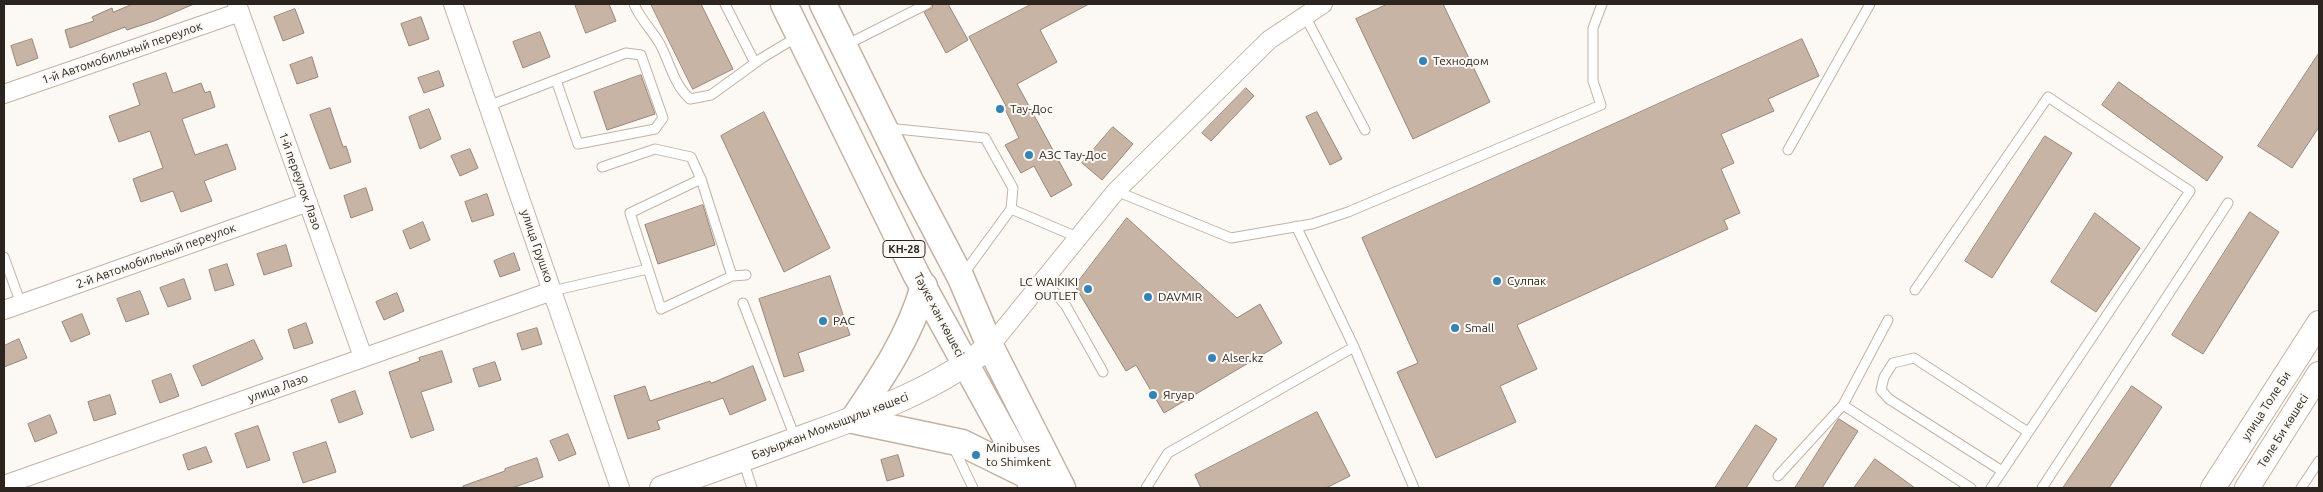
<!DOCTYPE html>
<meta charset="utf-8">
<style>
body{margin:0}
#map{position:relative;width:2323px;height:492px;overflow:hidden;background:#fcf8f4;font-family:Ubuntu,sans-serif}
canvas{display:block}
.frame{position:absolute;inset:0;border:5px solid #2c251f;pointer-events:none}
</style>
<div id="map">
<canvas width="2323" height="492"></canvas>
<div class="frame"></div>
</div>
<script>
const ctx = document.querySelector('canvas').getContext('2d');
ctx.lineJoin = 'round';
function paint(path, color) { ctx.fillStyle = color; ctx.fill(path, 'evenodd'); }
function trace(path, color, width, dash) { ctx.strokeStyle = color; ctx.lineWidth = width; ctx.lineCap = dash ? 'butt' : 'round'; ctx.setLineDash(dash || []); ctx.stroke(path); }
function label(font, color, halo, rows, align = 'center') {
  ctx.font = font + ' Ubuntu,sans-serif'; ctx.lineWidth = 4; ctx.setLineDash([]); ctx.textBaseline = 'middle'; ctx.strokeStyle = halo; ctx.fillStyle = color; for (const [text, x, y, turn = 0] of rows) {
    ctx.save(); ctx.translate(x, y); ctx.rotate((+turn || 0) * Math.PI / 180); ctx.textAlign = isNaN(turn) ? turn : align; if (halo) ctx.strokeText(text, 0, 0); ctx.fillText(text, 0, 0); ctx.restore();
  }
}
const building = new Path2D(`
 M133 4H194L154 21 127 30 125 27 70 48 65 30 94 21 92 17 112 8 113 12Z
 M575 4H609L616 21 586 33Z
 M651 4H701L733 69 693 89Z
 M933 4H948L968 40 946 53 924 12 932 8Z
 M1032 4H1089L1040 30 1057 62 1017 84 1072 185 1051 197 1034 166 1021 173 1005 145 1019 138 1004 107 1006 106 969 37Z
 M1388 4H1443L1490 102 1413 139 1356 19Z
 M295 9 304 33 283 41 274 17Z
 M421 17 429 39 409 46 401 24Z
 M540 32 550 57 523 68 513 42Z
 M32 39 38 58 17 66 11 46Z
 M1802 39 1819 76 1768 99 1774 111 1721 134 1734 163 1721 169 1740 213 1724 220 1728 229 1517 325 1537 369 1500 386 1516 422 1436 458 1397 372 1418 363 1362 238Z
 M2319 53V127L2292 168 2258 146Z
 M312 57 318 77 297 84 290 65Z
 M439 71 444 86 424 93 418 78Z
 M166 73 173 93 201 83 205 93 210 91 215 107 182 119 195 155 227 144 236 169 204 181 212 201 181 212 173 191 141 202 133 179 163 168 150 131 119 142 109 116 140 105 133 84Z
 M641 75 655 114 607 130 594 92Z
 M2119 82 2223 157 2207 181 2102 105Z
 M1246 88 1254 96 1211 141 1202 133Z
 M330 108 343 147 346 146 351 162 330 169 310 115Z
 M429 109 441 139 420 149 409 117Z
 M764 112 830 248 784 272 721 136Z
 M1317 112 1342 159 1330 165 1306 117Z
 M1113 127 1133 144 1102 180 1082 163Z
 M2045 136 2072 153 1992 278 1965 261Z
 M470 149 478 168 460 176 451 156Z
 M366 188 373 210 351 218 344 196Z
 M487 194 494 215 472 222 465 202Z
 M703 205 715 245 658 264 645 225Z
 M2250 212 2279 232 2203 354 2172 335Z
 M2095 213 2140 248 2096 312 2051 282Z
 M1127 218 1237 318 1260 304 1282 343 1164 413 1136 365 1126 371 1075 286Z
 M423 222 430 240 410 249 403 231Z
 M286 245 292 266 264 275 257 254Z
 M514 253 520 270 500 277 494 261Z
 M227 264 234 285 215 291 209 270Z
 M830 276 850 335 798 353 804 371 784 377 759 299Z
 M184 279 191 299 168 307 160 288Z
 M140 291 149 314 126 322 117 299Z
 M397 293 404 311 384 320 376 302Z
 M82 314 90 334 71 342 62 322Z
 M306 323 313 343 294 349 288 330Z
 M537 328 542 344 522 350 517 334Z
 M19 339 27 358 4 367V346Z
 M254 340 263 359 202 386 193 366Z
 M442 351 452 382 421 392 434 430 411 438 389 372 420 361 419 358Z
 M495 362 501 380 479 387 473 369Z
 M753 366 766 400 730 415 723 398 657 421 660 429 628 439 614 396 645 386 650 401 710 381 711 383Z
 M171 374 179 396 160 403 152 381Z
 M2132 386 2162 407 2109 488H2063Z
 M355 391 363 414 339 423 331 400Z
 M110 395 116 414 94 421 88 402Z
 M1317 412 1350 476 1326 488H1201L1195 475Z
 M50 415 57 433 35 442 28 424Z
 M1839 419 1858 431 1822 488H1795Z
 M1756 425 1777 439 1746 488H1715Z
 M258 426 270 460 247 468 235 434Z
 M568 434 576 454 559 461 550 441Z
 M326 442 336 472 303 483 293 453Z
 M206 447 212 462 188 470 183 455Z
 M898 455 904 476 887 481 881 460Z
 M537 458 543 477 512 488H463V486L505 471V469Z
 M1875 459 1915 488H1854Z`);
const lane = new Path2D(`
 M634 4C640 19 652 30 660 44 670 63 674 85 690 99L711 95 762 58 797 37
 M725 4 755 63
 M1305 16 1365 130
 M846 45 927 4
 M488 106 626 53 641 55 663 118 655 129 578 144 556 80
 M887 128 985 138 1013 188 1011 209 962 276
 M1788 150 1870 4
 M602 167 655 149 691 157 701 179 732 276
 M701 179 630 213 661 309 732 276 746 275
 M1116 191 1231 238 1312 224 1348 212 1601 105 1593 81V28L1602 4
 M1011 209 1077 237
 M1296 226 1354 347 1414 488
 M4 257 21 304
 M1043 279 1066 306 1103 372
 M1915 290 2048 97 2190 191 1991 488
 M552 291 648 269
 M743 303 796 440
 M1843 405 1971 488
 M953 446 973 488
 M743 460 752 488
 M2002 471 1889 399 1881 390 1884 377 1893 363 1914 358 2028 432
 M1778 476 1843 405 1888 320
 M1146 488 1168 453 1354 347
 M2042 488 2228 203
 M2301 488 2319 461`);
const street = new Path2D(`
 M237 4 363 357
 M453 4 620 488
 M4 94 240 12
 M4 310 308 202
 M990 346 1116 191 1269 40 1323 4
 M4 485 552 291`);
const secondary = new Path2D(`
 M662 488C711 471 760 453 809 435 873 412 937 389 990 346
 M2213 488 2319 323
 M2247 488 2319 374`);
const primary = new Path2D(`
 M784 4 916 274 1034 488
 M823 4 910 181 961 278 990 346 1062 488
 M924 286C910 336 882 377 853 420L962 443 1027 475`);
const markers = [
 [1423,61,5,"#3583b5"],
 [1000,109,5,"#3583b5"],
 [1029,155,5,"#3583b5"],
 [1497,281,5,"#3583b5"],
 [1088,289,5,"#3583b5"],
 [1148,297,5,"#3583b5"],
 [823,321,5,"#3583b5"],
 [1455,328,5,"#3583b5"],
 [1212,358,5,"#3583b5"],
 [1153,395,5,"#3583b5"],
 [976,455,5,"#3583b5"]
];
const shields = [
 [904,249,42]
];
const shieldNames = [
 ["КН-28",904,249]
];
const streetNames = [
 ["1-й Автомобильный переулок",122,53,-19],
 ["1-й переулок Лазо",300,181,70],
 ["улица Грушко",537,246,71],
 ["2-й Автомобильный переулок",156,256,-20],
 ["Тәуке хан көшесі",939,315,62],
 ["улица Лазо",278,388,-20],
 ["улица Толе Би",2266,406,-57],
 ["Бауыржан Момышұлы көшесі",830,426,-21],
 ["Төле Би көшесі",2283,431,-58]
];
const poiNames = [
 ["Технодом",1433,61],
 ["Тау-Дос",1010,109],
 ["АЗС Тау-Дос",1039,155],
 ["Сулпак",1507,281],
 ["LC WAIKIKI",1078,282,"right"],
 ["OUTLET",1078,296,"right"],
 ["DAVMIR",1158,297],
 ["РАС",833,321],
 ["Small",1465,328],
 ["Alser.kz",1222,358],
 ["Ягуар",1163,395],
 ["Minibuses",986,448],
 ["to Shimkent",986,462]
];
paint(building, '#c7b4a4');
trace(building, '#998678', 1);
trace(lane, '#c5b1a2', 11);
trace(street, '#c5b1a2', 20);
trace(secondary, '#c5b1a2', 26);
trace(primary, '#c5b1a2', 29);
trace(lane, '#fff', 9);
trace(street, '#fff', 18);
trace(secondary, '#fff', 24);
trace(primary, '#fff', 26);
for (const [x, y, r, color] of markers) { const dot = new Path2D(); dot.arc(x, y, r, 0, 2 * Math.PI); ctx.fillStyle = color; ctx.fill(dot); trace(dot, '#fcf8f4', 2); }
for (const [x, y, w] of shields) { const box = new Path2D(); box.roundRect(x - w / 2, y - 8.5, w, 17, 4); ctx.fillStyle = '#fcf8f4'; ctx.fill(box); trace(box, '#2c251f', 1); }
label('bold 11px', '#2c251f', null, shieldNames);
label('12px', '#2c251f', '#fcf8f4', streetNames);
label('12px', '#2c251f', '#fcf8f4', poiNames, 'left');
</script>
